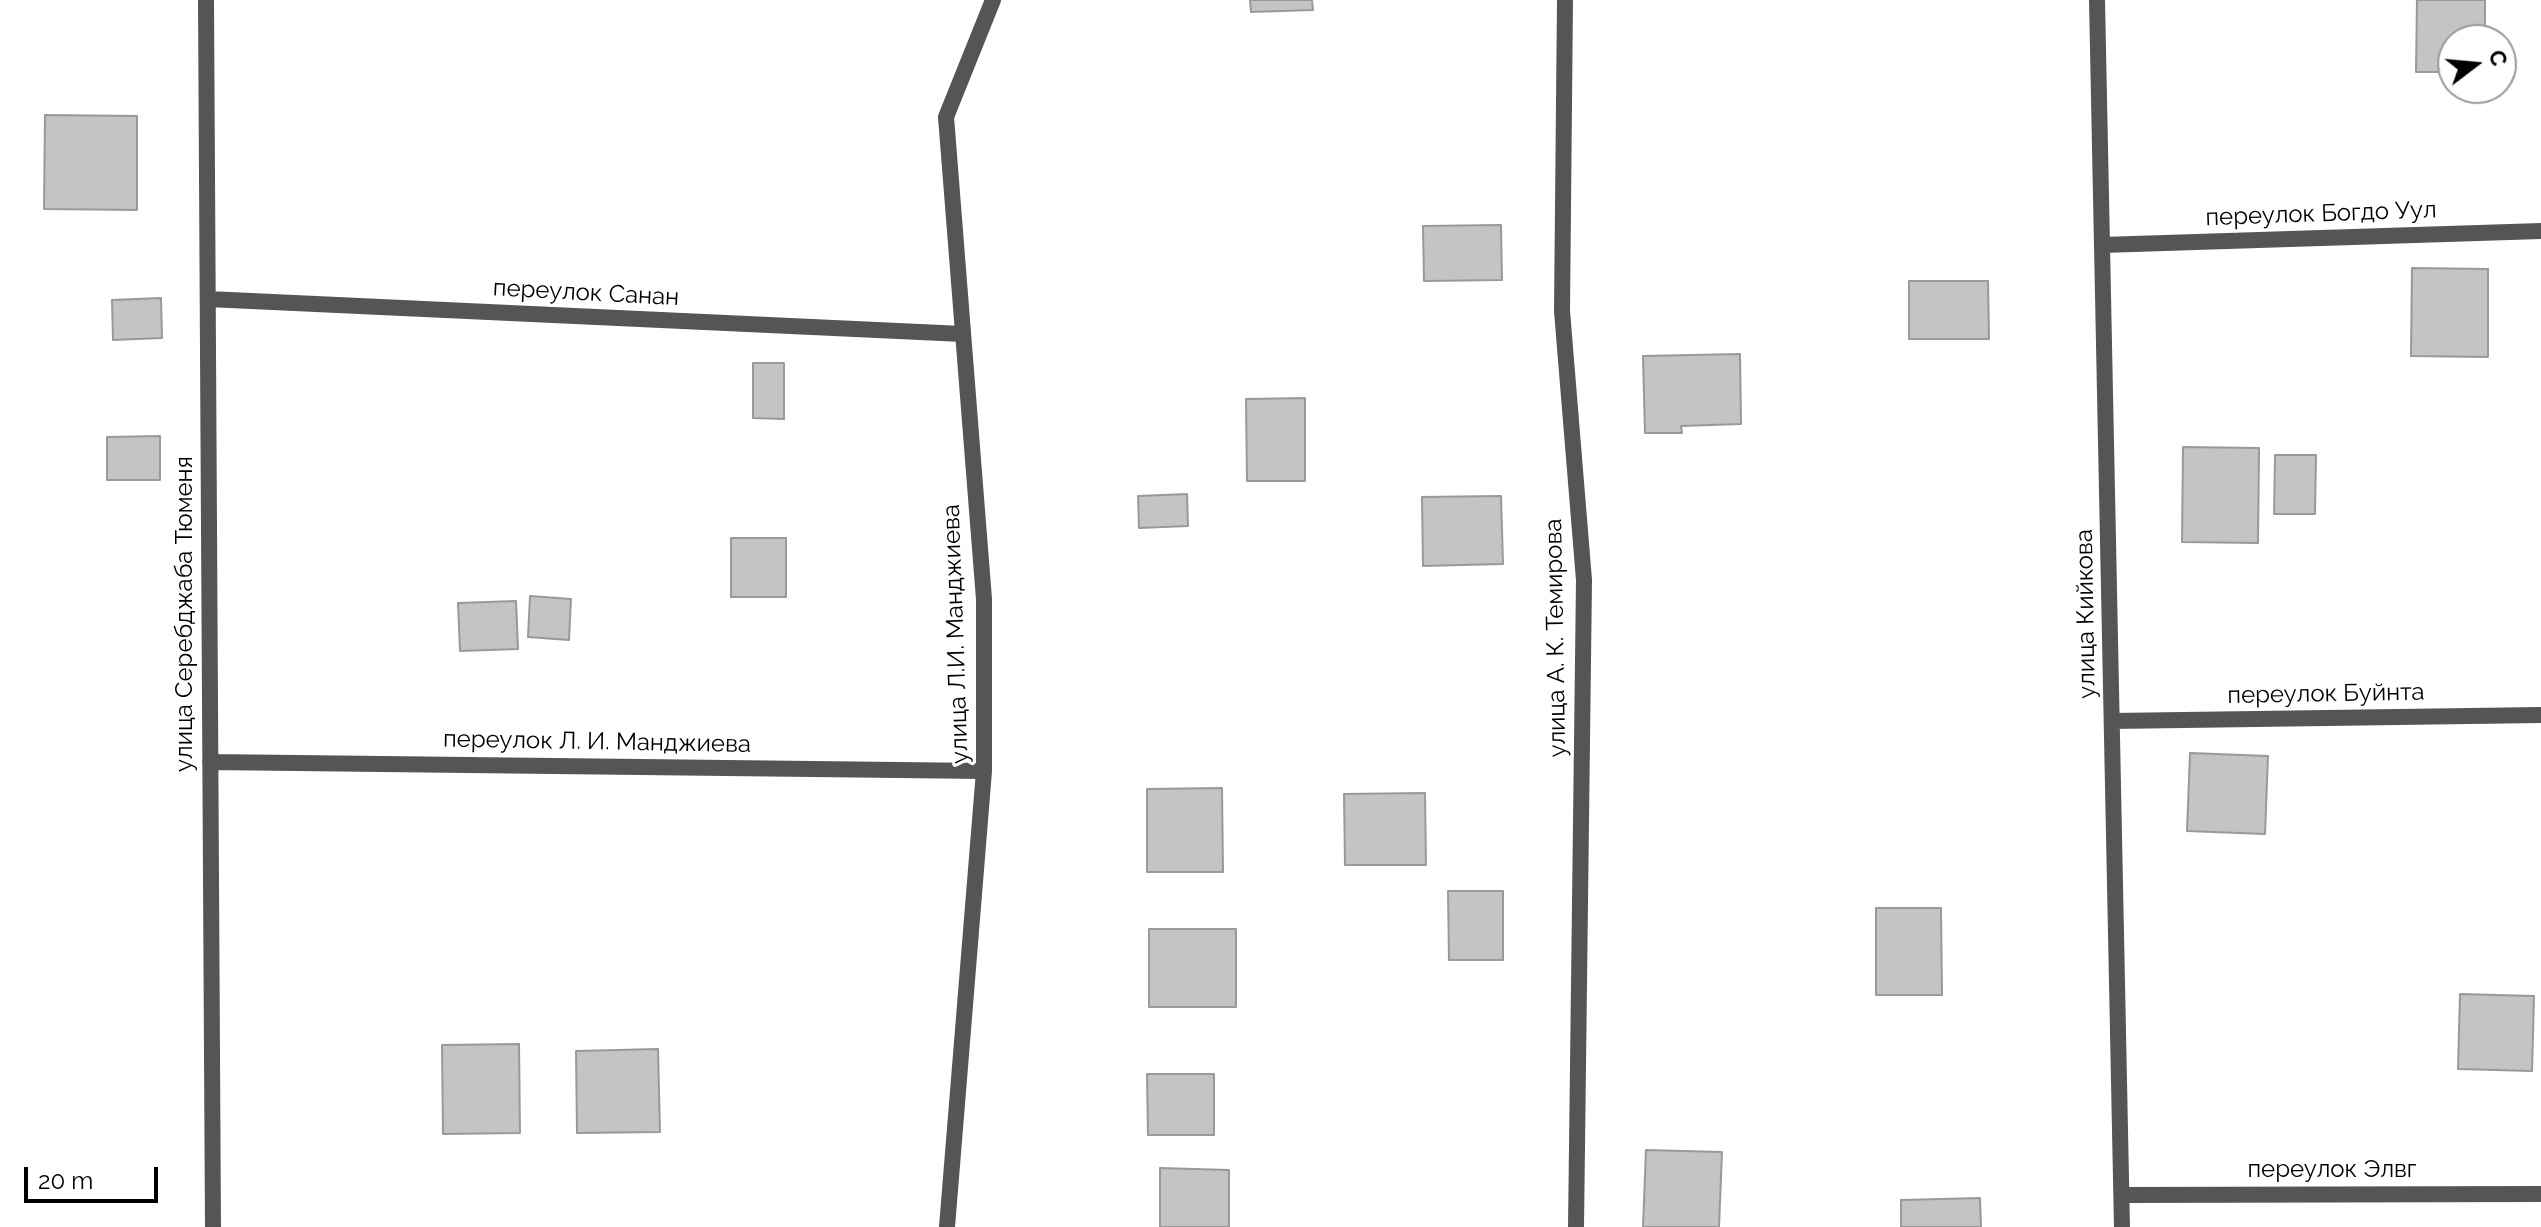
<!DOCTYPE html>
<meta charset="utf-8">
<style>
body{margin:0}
#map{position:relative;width:2541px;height:1227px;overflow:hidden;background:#fff;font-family:Raleway,sans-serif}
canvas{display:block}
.north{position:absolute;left:2437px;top:24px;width:80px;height:80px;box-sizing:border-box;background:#fff;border:2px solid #999;border-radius:50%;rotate:74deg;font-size:22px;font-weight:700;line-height:32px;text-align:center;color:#000}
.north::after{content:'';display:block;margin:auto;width:28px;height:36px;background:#000;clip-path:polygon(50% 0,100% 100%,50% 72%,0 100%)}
.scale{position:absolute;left:24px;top:1167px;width:134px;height:36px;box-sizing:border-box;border:4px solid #000;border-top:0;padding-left:10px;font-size:24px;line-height:28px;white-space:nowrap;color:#000;-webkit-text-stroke:6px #fff;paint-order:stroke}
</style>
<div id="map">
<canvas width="2541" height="1227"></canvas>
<div class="north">С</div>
<div class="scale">20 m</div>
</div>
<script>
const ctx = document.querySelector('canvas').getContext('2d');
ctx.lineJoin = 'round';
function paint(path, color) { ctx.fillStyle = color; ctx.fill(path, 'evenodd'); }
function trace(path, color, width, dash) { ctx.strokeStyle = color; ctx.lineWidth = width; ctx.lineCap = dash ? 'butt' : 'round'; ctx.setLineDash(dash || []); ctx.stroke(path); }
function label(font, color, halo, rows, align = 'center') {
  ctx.font = font + ' Raleway,sans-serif'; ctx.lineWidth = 6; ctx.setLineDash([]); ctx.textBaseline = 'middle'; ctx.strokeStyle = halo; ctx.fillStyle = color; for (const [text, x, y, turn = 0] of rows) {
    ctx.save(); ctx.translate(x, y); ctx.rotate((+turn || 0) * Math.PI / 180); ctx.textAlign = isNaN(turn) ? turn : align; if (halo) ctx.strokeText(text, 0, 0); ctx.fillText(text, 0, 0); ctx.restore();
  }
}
const building = new Path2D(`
 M1250 0H1312L1313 10 1251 12Z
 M2417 0H2485V40H2453V72H2416Z
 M45 115 137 116V210L44 209Z
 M1501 225 1502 280 1424 281 1423 226Z
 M2412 268 2488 269V357L2411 356Z
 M1909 281H1988L1989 339H1909Z
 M161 298 162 338 113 340 112 300Z
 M1740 354 1741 424 1681 426 1682 433H1645L1643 356Z
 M753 363H784V419L753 418Z
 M1305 398V481H1247L1246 399Z
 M160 436V480H107V437Z
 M2183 447 2259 448 2258 543 2182 542Z
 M2275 455H2316L2315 514H2274Z
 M1187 494 1188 526 1139 528 1138 496Z
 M1501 496 1503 564 1423 566 1422 497Z
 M731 538H786V597H731Z
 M530 596 571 599 569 640 528 637Z
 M516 601 518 649 460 651 458 603Z
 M2190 753 2268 756 2265 834 2187 831Z
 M1222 788 1223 872H1147V789Z
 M1425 793 1426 865H1345L1344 794Z
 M1448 891H1503V960H1449Z
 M1876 908H1941L1942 995H1876Z
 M1149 929H1236V1007H1149Z
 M2460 994 2534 996 2532 1071 2458 1069Z
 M519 1044 520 1133 443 1134 442 1045Z
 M658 1049 660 1132 577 1133 576 1051Z
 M1147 1074H1214V1135H1148Z
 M1646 1150 1722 1152 1719 1227H1643Z
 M1160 1168 1229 1170V1227H1160Z
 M1980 1198 1981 1227H1901V1200Z`);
const street = new Path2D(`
 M206 0 213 1227
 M1565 0 1562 311 1584 580 1576 1227
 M2097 0 2122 1227
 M2102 245 2541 231
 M208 299 963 334
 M2112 721 2541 715
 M210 762 984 771
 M2123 1195 2541 1194
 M947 1227 984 771V599L946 117 993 0`);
const streetNames = [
 ["переулок Богдо Уул",2321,214,-2],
 ["переулок Санан",586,293,3],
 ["улица Серебджаба Тюменя",185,614,-90],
 ["улица Кийкова",2086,614,-91],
 ["улица Л.И. Манджиева",956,634,-92],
 ["улица А. К. Темирова",1556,638,-91],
 ["переулок Буйнта",2326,694,-1],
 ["переулок Л. И. Манджиева",597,742,1],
 ["переулок Элвг",2332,1170]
];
paint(building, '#c4c4c4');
trace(building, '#999', 2);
trace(street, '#555', 16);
label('24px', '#000', '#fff', streetNames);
</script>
